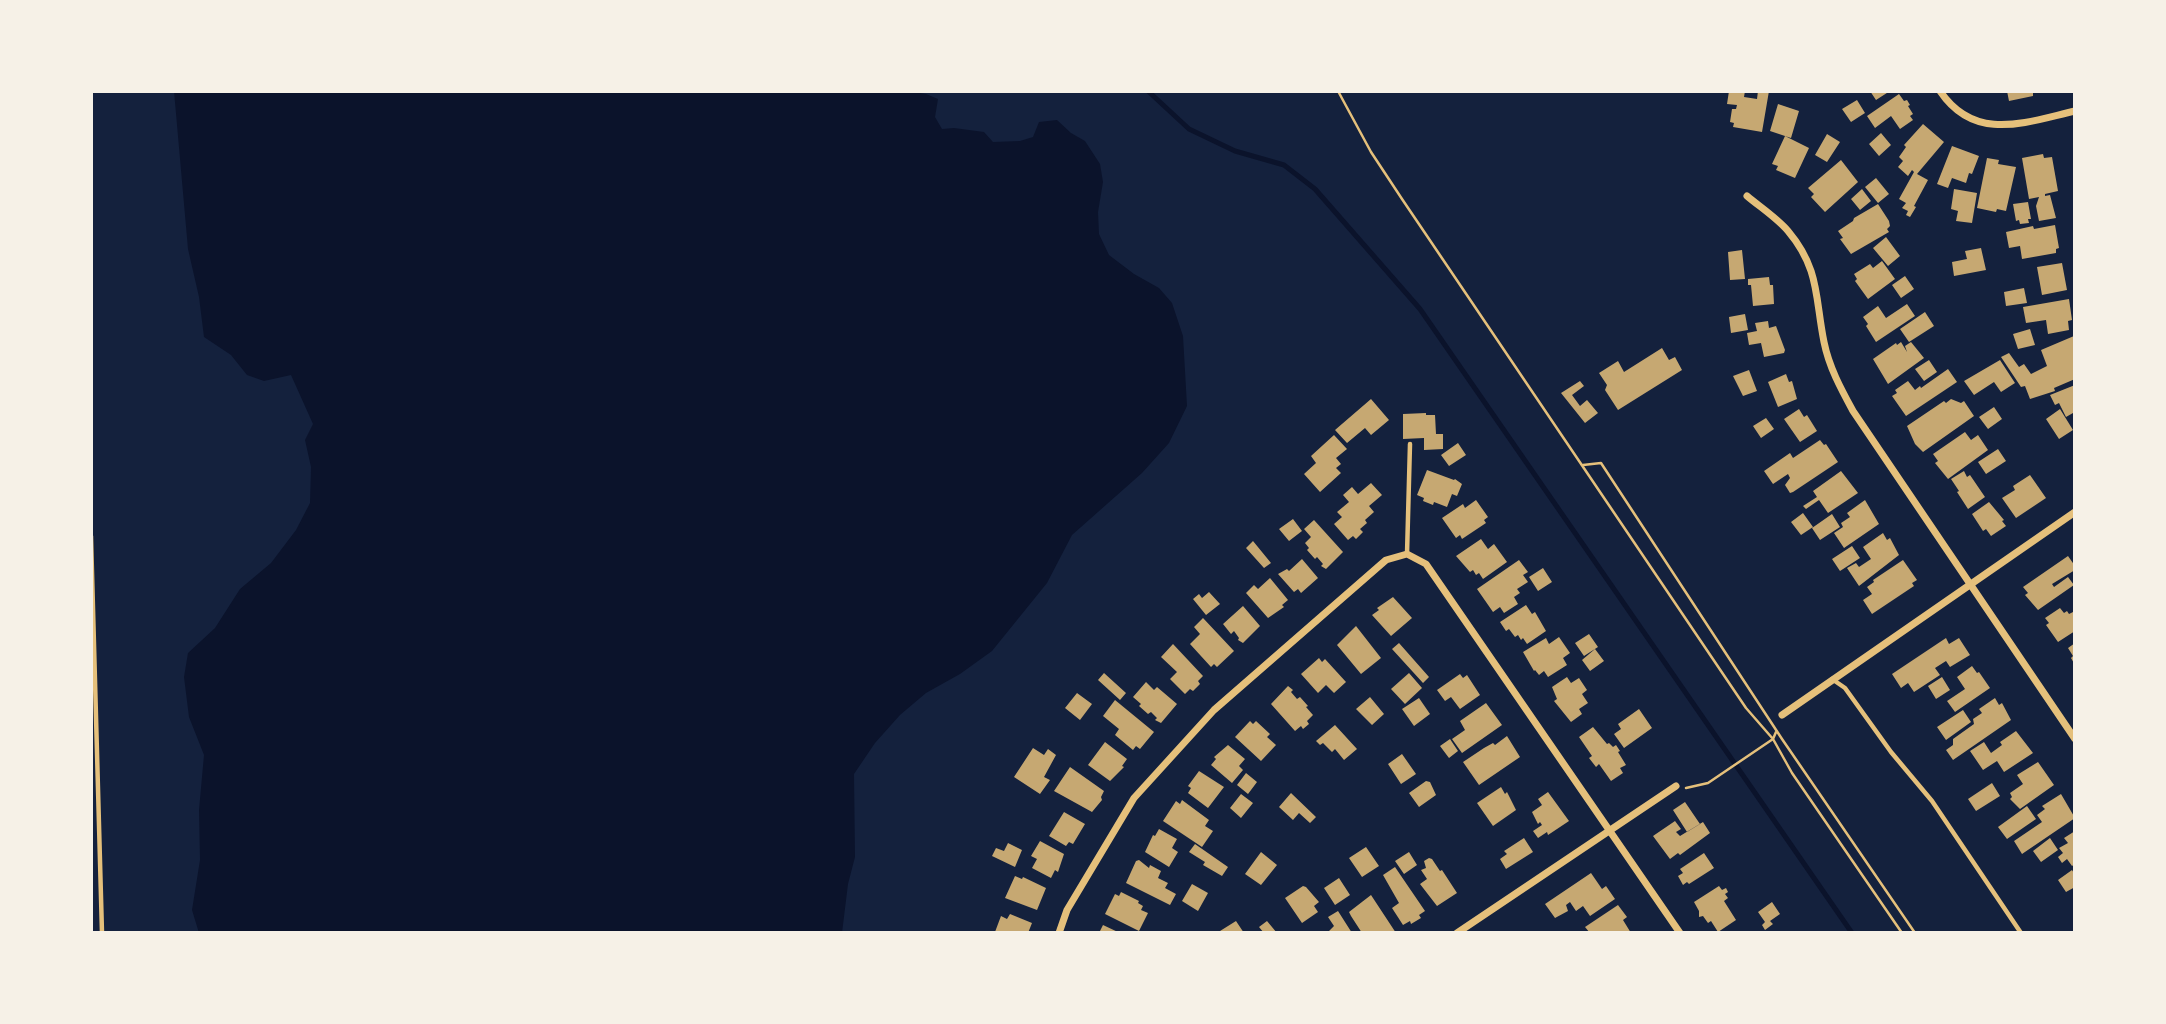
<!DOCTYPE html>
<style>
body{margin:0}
#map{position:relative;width:2166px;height:1024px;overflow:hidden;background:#14213d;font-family:"Varela Round",sans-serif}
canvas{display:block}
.frame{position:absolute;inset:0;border:93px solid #f6f1e7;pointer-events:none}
</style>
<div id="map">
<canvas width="2166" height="1024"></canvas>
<div class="frame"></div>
</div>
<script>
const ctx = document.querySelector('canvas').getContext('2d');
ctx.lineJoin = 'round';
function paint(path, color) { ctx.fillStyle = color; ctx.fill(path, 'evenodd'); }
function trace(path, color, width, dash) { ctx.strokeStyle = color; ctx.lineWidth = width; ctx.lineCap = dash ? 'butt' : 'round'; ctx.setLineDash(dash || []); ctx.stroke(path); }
const water = new Path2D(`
 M174 91H910L926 94 938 99 935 117 942 129 954 128 984 132 993 142 1020 141 1033 137 1039 122 1057 120 1071 133 1085 141 1100 164 1103 182 1098 212 1099 234 1109 255 1134 274 1159 288 1172 303 1183 336 1187 406 1169 443 1142 473 1072 535 1047 583 992 651 960 674 926 693 900 715 875 743 854 774 855 857 848 884 842 933H199L192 910 200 860 199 810 204 755 189 717 184 677 188 653 215 628 240 589 271 563 296 530 310 503 311 467 305 440 313 424 291 375 264 381 247 375 231 355 204 337 199 297 188 249Z`);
const stream = new Path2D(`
 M1148 91 1189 129 1235 151 1284 165 1315 189 1420 309 1852 933`);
const building = new Path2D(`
 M1729 91H1745L1744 97 1757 99 1758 91H1769L1762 132 1733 127 1734 123 1730 122 1732 109H1736L1737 105 1727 104Z
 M1870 91H1890L1876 100Z
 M2007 91H2033V96L2009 101Z
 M1899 94 1904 101 1907 100 1910 105 1908 106 1913 114 1910 116 1913 120 1900 129 1891 116 1875 128 1867 116Z
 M1857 100 1865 113 1851 122 1842 109Z
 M1778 104 1799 111 1791 138 1770 131Z
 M1923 124 1944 142 1917 174 1928 180 1914 206 1916 207 1910 217 1906 215 1908 211 1902 208 1906 203 1899 199 1914 172 1912 170 1908 176 1898 167 1903 161 1899 157 1906 147 1904 145Z
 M1881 133 1891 145 1879 156 1869 144Z
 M1827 134 1840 142 1827 162 1815 155Z
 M1785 136 1809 148 1795 178 1776 170 1778 166 1772 164Z
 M1952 146 1979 156 1972 174 1969 173 1966 183 1952 178 1948 188 1937 184Z
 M2043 154 2044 158 2052 157 2058 191 2045 194V196L2050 195 2056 218 2039 221 2036 206 2039 197 2029 199 2022 158Z
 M1987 158 1999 160 1998 164 2016 167 2006 211 1997 209 1996 212 1977 208Z
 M1841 160 1858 182 1825 212 1811 197 1814 194 1808 188Z
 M1876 178 1889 194 1878 203 1865 187Z
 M1862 189 1871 201 1860 210 1851 199Z
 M1954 189 1977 193 1972 223 1956 221 1958 211 1951 209Z
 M2028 202 2031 219H2028L2029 223 2020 224 2019 220 2016 221 2013 204Z
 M1878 204 1889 221 1890 226 1887 229 1889 232 1851 254 1840 239 1843 238 1838 231 1853 221 1854 218Z
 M2055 225 2059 248 2056 249V253L2022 259 2020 246 2009 248 2006 232 2033 226 2034 229Z
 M1886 237 1900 256 1888 266 1873 248Z
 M1981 248 1986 270 1954 276 1952 262 1967 259 1965 251Z
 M1742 250 1745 279 1730 280 1728 252Z
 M1882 261 1895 279 1868 299 1855 281 1857 279 1854 274 1870 264 1873 268Z
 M2062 263 2067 290 2042 295 2037 267Z
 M1905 276 1914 289 1901 298 1892 285Z
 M1769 277 1770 285H1773L1774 304 1753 306 1751 285H1748V279Z
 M2024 288 2027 303 2006 306 2004 292Z
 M2069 299 2072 320 2068 321 2069 330 2048 334 2046 320 2026 323 2023 307Z
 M1907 304 1915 316 1876 342 1866 326 1868 324 1863 317 1878 306 1886 318Z
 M1925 312 1934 326 1909 342 1900 329Z
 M1745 314 1748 330 1731 333 1729 317Z
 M1768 321 1769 328 1776 326 1785 350 1784 353 1764 357 1761 343 1749 345 1747 333 1757 331 1755 323Z
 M2030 329 2035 345 2018 349 2013 334Z
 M2074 336 2075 379 2054 388 2055 391 2030 399 2025 386 2021 387 2001 357 2009 353 2019 367 2024 364 2031 374 2047 366 2041 350Z
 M1901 342 1907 352 1905 346 1911 342 1924 358 1888 384 1873 359 1896 343 1897 345Z
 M1662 348 1669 360 1675 357 1682 370 1618 410 1605 390 1607 385 1599 373 1618 361 1624 372Z
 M1929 360 1937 372 1924 381 1915 369Z
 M2000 360 2015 383 2001 392 1994 382 1974 395 1964 381Z
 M1948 369 1957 382 1906 416 1892 396 1897 393 1895 390 1908 381 1915 390 1920 386 1921 388Z
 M1749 370 1757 391 1743 396 1733 376Z
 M1786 374 1789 382 1792 381 1797 399 1778 407 1768 382Z
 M1580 381 1584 386 1572 395 1580 406 1587 400 1598 413 1585 423 1561 393Z
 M2075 385V418L2073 413 2066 417 2059 403 2055 405 2050 395Z
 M1371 399 1389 420 1371 435 1365 428 1347 443 1335 430Z
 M1951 399 1961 403 1964 401 1974 416 1923 452 1915 444 1907 426 1944 401 1946 403Z
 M1994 407 2002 419 1988 429 1979 417Z
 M1799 409 1804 417 1807 415 1817 431 1800 442 1784 419Z
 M2060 409 2073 430 2059 439 2046 419Z
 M1426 413V415H1435L1436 434H1443V449L1424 450V438L1403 439V414Z
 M1766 418 1774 429 1761 438 1753 426Z
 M1965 432 1971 440 1978 435 1988 450 1948 479 1935 463 1938 461 1933 454Z
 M1334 435 1347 449 1336 458 1341 464 1336 468 1341 473 1320 492 1304 474 1316 463 1311 456Z
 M1820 440 1824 445 1826 444 1838 462 1793 492 1790 493 1785 485 1790 478 1788 474 1773 484 1764 471 1790 453 1793 458Z
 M1458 443 1466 455 1449 466 1441 455Z
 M1998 449 2006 461 1986 474 1978 462Z
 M1427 470 1454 480 1455 479 1462 484 1457 496 1452 494 1447 507 1434 502 1433 505 1423 501 1424 498 1417 495Z
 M1841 471 1858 493 1828 513 1819 500 1806 509 1803 506 1817 497 1813 491Z
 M1964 471 1967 477 1970 475 1985 497 1968 509 1957 492 1959 491 1951 479Z
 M2030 475 2046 498 2016 518 2002 498 2015 490 2013 486Z
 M1371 483 1382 495 1369 506 1374 512 1365 520 1367 523 1360 529 1363 532 1356 539 1353 536 1348 540 1334 524 1342 517 1337 512 1349 502 1343 495 1352 487 1358 494Z
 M1476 500 1488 517 1484 520 1486 523 1462 539 1460 535 1456 538 1442 518 1463 504 1465 508Z
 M1865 500 1879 524 1844 548 1834 533 1843 527 1841 523 1850 517 1847 513Z
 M1989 502 2004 520 2002 521 2006 526 1991 536 1986 529 1983 531 1972 514Z
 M1803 513 1813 527 1801 535 1791 522Z
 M1832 514 1840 527 1820 540 1812 528Z
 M1293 519 1302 531 1289 541 1279 529Z
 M1314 520 1343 552 1326 569 1321 566 1323 564 1317 557 1315 559 1307 550 1309 548 1305 543 1311 537 1304 529Z
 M1883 533 1887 540 1890 538 1899 555 1859 586 1847 568 1856 563 1859 567 1871 559 1863 547Z
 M1481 539 1488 549 1494 544 1507 562 1483 579 1479 573 1476 575 1473 570 1470 572 1456 556Z
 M1253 541 1271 563 1264 568 1246 548Z
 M1852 546 1860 558 1840 571 1832 559Z
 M2068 556 2075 566V570L2052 584 2054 587 2068 577 2074 585 2038 610 2025 595 2028 593 2023 587Z
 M1302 559 1318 578 1301 593 1298 589 1294 592 1278 574 1287 569 1289 571Z
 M1519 560 1528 572 1523 575 1528 582 1517 589 1520 593 1514 597 1518 604 1504 613 1500 607 1493 612 1477 589Z
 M1903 560 1917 580 1912 583 1914 586 1872 614 1863 600 1872 594 1867 587 1874 582 1873 580Z
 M1543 568 1552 582 1538 591 1529 577Z
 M1270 578 1288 600 1282 605 1284 607 1268 618 1246 593 1254 585 1258 589Z
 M1209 592 1220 604 1206 615 1193 599 1199 594 1202 598Z
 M1393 597 1412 618 1391 636 1372 615 1379 610 1377 608Z
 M1526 605 1532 614 1535 612 1546 631 1527 644 1523 638 1521 640 1518 635 1515 637 1509 629 1506 631 1500 622Z
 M1243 606 1260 626 1243 643 1238 640 1239 638 1234 631 1231 634 1223 624Z
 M2060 608 2064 613 2067 611 2069 614 2075 611V631L2058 642 2046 625 2049 623 2045 618Z
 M1203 618 1234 651 1217 667 1214 664 1211 667 1190 644 1200 634 1194 627Z
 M1356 626 1381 658 1361 674 1337 645Z
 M1589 634 1598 647 1584 656 1575 643Z
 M1559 637 1570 653 1563 658 1567 665 1548 677 1544 671 1539 675 1535 670 1534 671 1523 652 1546 638 1549 644Z
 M1946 638 1949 644 1959 638 1970 655 1950 667 1946 661 1935 668 1940 675 1914 692 1908 683 1901 688 1892 674Z
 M1399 643 1429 677 1423 683 1392 649Z
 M2075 643V665L2071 658 2073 656 2068 648Z
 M1173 644 1203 676 1198 681 1200 684 1193 691 1190 689 1185 694 1170 679 1177 672 1161 657Z
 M1595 649 1604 661 1590 671 1582 660Z
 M1319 658 1322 662 1325 659 1346 682 1334 693 1326 685 1318 693 1301 674Z
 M1972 666 1977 673 1979 672 1990 688 1955 712 1947 701 1965 689 1957 677Z
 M1104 673 1126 693 1120 700 1098 680Z
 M1409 673 1422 688 1405 704 1391 689Z
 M1460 674 1463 678 1467 675 1480 695 1460 709 1451 697 1445 701 1437 690Z
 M1567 677 1571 683 1579 678 1587 690 1582 694 1588 703 1579 709 1582 714 1571 722 1554 701 1557 699 1552 687Z
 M1942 677 1950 690 1936 699 1928 686Z
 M1146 682 1154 690 1157 687 1177 704 1161 723 1155 720 1157 718 1151 712 1148 714 1139 706 1141 704 1133 697Z
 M1288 686 1293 690 1291 692 1297 699 1300 697 1308 706 1306 707 1313 715 1307 721 1309 724 1303 729 1301 726 1295 731 1271 704Z
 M1077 693 1092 704 1080 720 1065 708Z
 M1370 697 1384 714 1372 725 1356 709Z
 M1419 698 1430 714 1414 726 1402 709Z
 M1995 698 1999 705 2002 703 2011 720 1953 760 1946 750 1953 745V739L1974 724 1973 719 1982 713 1979 709Z
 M1115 700 1154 732 1140 749 1136 746 1133 750 1115 735 1119 729 1103 716Z
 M1486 703 1502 725 1462 753 1452 739 1465 730 1460 721Z
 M1639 709 1652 728 1624 748 1614 734 1621 729 1618 724Z
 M1963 710 1971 722 1946 740 1937 727Z
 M1250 721 1253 724 1256 721 1270 734 1267 737 1276 745 1261 761 1235 737Z
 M1335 725 1357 749 1344 760 1335 749 1332 752 1323 743 1320 745 1316 741Z
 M1593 727 1607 744 1609 743 1613 747 1616 745 1620 751 1618 752 1626 765 1620 768 1623 773 1611 781 1599 764 1596 767 1589 758 1592 756 1579 737Z
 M2016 731 2033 753 2004 772 1997 761 1983 770 1970 751 1984 742 1991 753 2002 745 2000 742Z
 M1507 736 1520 757 1479 785 1463 762 1484 748 1493 743 1495 745Z
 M1450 739 1458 751 1449 758 1440 746Z
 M1105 742 1127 759 1122 766 1124 767 1110 781 1088 765Z
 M1228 745 1245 759 1239 766 1243 770 1232 783 1211 765 1216 759 1214 757Z
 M1033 748 1044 755 1048 749 1056 755 1044 777 1050 780 1040 794 1014 777Z
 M1402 754 1416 774 1401 784 1388 764Z
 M2038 762 2054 785 2020 809 2010 799 2012 797 2010 793 2023 784 2017 775Z
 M1070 767 1104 791 1101 797 1102 800 1092 812 1054 791Z
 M1199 771 1224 787 1208 808 1188 793 1191 788 1188 786Z
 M1246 773 1257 782 1248 794 1237 785Z
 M1426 781 1430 782 1436 795 1419 807 1409 793Z
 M1992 783 2000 796 1976 811 1968 799Z
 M1501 787 1505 794 1507 792 1516 810 1493 826 1477 803Z
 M1548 792 1569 821 1548 835 1547 832 1538 838 1533 831 1542 825 1540 822 1538 824 1532 812 1542 805 1538 799Z
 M1291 793 1316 817 1310 823 1299 813 1293 820 1279 807Z
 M1241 794 1253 803 1241 818 1230 808Z
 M2061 794 2075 818 2022 854 2014 841 2042 822 2037 815 2045 809 2042 806Z
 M1182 800 1209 820 1205 826 1213 831 1202 847 1163 821 1176 801 1180 804Z
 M1685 802 1700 824 1687 832 1673 810Z
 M2027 806 2036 819 2007 839 1998 827Z
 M1064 812 1085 824 1073 844 1069 842 1066 846 1049 836Z
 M1675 821 1681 829 1676 832 1680 836 1703 822 1710 833 1680 855 1678 853 1670 859 1653 836Z
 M1159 829 1177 839 1172 848 1178 852 1169 867 1145 852 1153 835 1155 836Z
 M2075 831V864L2072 866 2067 859 2062 863 2058 857 2063 853 2059 848 2068 843 2064 838Z
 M1524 838 1533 852 1506 869 1500 859 1507 854 1504 851Z
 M2050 838 2058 850 2041 862 2033 851Z
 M1040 841 1064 854 1058 872 1055 870 1051 878 1032 868 1037 859 1031 856Z
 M1008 843 1022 850 1015 867 992 856 996 848 1004 851Z
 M1195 844 1228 867 1222 876 1203 865 1205 862 1189 852Z
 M1366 847 1379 866 1362 877 1349 858Z
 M1261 852 1277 865 1261 885 1245 874Z
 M1409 852 1417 865 1404 874 1395 861Z
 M1704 853 1714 868 1689 884 1687 882 1683 885 1678 876 1683 873 1680 869Z
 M1429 858 1432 859 1440 871 1442 870 1457 893 1437 906 1420 884 1427 879 1421 870 1426 868 1424 861Z
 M1139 860 1149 868 1150 865 1161 871 1158 878 1168 883 1165 888 1176 894 1170 905 1126 883 1136 861Z
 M1395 867 1425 911 1419 915 1421 918 1411 924 1410 921 1403 925 1392 908 1399 903 1383 875Z
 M2072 870 2075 875V887L2066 892 2058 880Z
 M1591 873 1602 889 1606 886 1615 899 1590 916 1583 906 1576 911 1570 902 1566 905 1568 911 1555 918 1545 904Z
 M1015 876 1022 879 1023 877 1046 888 1037 910 1005 898Z
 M1339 878 1350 895 1335 905 1324 888Z
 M1192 884 1208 893 1198 911 1182 901Z
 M1303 886 1306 887 1319 902 1314 906 1318 912 1302 923 1285 898Z
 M1719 886 1722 890 1726 888 1728 892 1725 894 1728 898 1724 901 1736 920 1718 932 1711 921 1708 923 1703 916 1699 917V911L1694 902Z
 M1121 892 1139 901 1138 903 1143 906 1141 910 1148 913 1139 931 1105 914 1115 894 1119 896Z
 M1371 895 1396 933H1362L1351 916 1349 912Z
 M1772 902 1780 914 1770 921 1773 924 1765 930 1762 925 1765 922 1758 912Z
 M1618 905 1627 917 1623 920 1631 933H1590L1585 927Z
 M1338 911 1352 933H1330L1329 931 1334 926 1328 917Z
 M1010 914 1032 923 1028 933 995 932 1001 916 1007 919Z
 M1236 921 1244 933H1221L1220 931Z
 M1267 921 1277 933H1264L1259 927Z
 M1103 925 1120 933H1099Z`);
const path = new Path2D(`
 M1338 91 1371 152 1402 199 1746 708 1773 739 1792 773 1902 933
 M1583 465 1601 463 1782 739 1915 933
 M1686 788 1708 783 1773 739 1776 732`);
const service = new Path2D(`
 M91 536 102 933
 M1407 554 1410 444
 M1832 679 1845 688 1891 752 1932 801 2021 933`);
const minor = new Path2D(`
 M1940 91C1975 143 2026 122 2075 111
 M1747 196C1760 207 1777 218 1788 231 1820 269 1815 298 1824 342 1829 367 1841 389 1853 411L2075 739
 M1782 715 2075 512
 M1059 933 1067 910 1134 798 1214 710 1386 560 1407 554 1426 564 1680 933
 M1457 933 1676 786`);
paint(water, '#0b132b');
trace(stream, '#0b132b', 5);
paint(building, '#c6a872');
trace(path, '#e5c07b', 2.5);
trace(service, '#e5c07b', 4.5);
trace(minor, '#e5c07b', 7);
</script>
